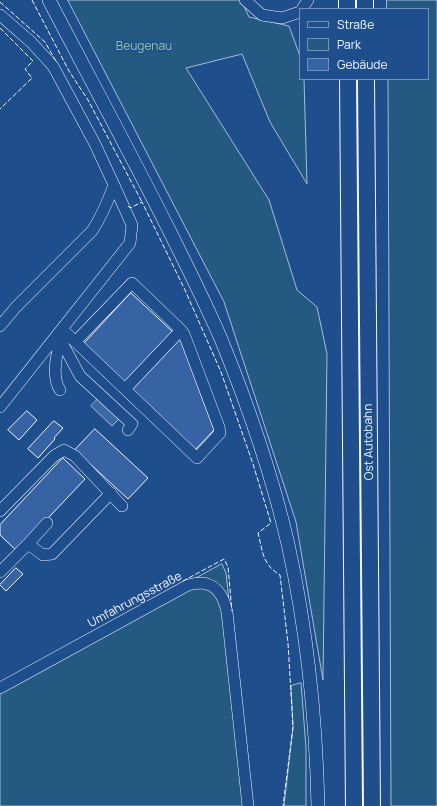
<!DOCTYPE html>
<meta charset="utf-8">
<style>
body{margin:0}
#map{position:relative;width:437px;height:806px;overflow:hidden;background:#1f4e8c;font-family:Manrope,sans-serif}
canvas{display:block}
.legend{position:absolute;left:299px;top:8px;width:130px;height:72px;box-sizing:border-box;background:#1f4e8c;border:1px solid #7391ba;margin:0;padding:5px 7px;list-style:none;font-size:12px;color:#f2f6ff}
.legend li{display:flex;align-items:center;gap:8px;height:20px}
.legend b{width:20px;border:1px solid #7391ba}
</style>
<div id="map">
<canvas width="437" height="806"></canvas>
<ul class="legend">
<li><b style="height:5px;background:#1f4e8c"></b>Straße</li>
<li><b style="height:11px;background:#245a82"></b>Park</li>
<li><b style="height:11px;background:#3563a3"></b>Gebäude</li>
</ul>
</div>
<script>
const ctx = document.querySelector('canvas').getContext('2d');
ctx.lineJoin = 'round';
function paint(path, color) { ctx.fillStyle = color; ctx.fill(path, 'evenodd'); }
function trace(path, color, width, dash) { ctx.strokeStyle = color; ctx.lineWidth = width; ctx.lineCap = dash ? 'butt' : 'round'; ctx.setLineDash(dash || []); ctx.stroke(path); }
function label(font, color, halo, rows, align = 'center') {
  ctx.font = font + ' Manrope,sans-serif'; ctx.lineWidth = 3; ctx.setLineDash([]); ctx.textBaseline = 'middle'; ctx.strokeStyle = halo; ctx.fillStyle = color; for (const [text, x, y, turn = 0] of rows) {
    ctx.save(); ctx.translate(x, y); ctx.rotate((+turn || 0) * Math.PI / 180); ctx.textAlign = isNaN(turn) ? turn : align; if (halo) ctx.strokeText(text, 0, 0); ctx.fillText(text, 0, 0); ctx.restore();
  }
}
const green = new Path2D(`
 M68 0H241L249 17 289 26 300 56V79H304L307 184 270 122 242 54 186 68 269 200 297 290 317 307 327 354 323 680 296 522 224 302Z
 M387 0H437V806H391L388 79H428V9H387Z
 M222 564 226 573 251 806H0V686Z
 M301 683 306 748V806H284L293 727 291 686Z`);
const water = new Path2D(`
 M99 398 120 418 112 426 91 406Z`);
const building = new Path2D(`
 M131 293 173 332 124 384 83 345Z
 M180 339 214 430 195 450 131 390Z
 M27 411 37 420 19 440 8 430Z
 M54 421 63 428 54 438 55 439 38 458 28 449Z
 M95 429 148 478 128 499 75 450Z
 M63 458 85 479 17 551 0 535V525Z
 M16 568 23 574 6 591 0 585Z`);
const minor = new Path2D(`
 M245 0 262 15 282 18 300 12
 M302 9 308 0
 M0 15 31 42 53 66 95 144 114 185 132 225 130 243 0 407
 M0 326 16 307 92 231C102 216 108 201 114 185
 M62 329 197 458 220 433 219 427 184 334 181 330 125 389
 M58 335 80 376 132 424 128 430
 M60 339C57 354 51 376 60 390
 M75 342 132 283 181 330
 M0 511 54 456 64 450 75 456 122 506
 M28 544 47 523
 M0 572 28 544 43 555 52 554 111 493
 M0 688 188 585C192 584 197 583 201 583 218 584 224 598 227 612L248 806`);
const major = new Path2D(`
 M49 0C89 77 130 152 169 230 187 266 205 302 221 339 248 405 272 475 288 544 307 630 316 718 318 806`);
const highway = new Path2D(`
 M347 0V9
 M365 0V9
 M348 79 354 806
 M366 79 372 806`);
const fence = new Path2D(`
 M32 0 69 71 88 100 142 202
 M0 2 45 42 57 63
 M0 28 33 61 25 69 32 78 0 109
 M128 206 130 208 142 202 185 290 221 372 253 464 271 523 258 533C263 552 262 564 280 575L288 643 293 727 283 806
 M183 581 224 559 228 567 232 611`);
const parkNames = [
 ["Beugenau",144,47]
];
const streetNames = [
 ["Ost Autobahn",369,442,-91],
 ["Umfahrungsstraße",135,600,-28]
];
paint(green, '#245a82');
trace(green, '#a8bbd7', 1);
paint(water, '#3b69a3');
trace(water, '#a8bbd7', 1);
paint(building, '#3563a3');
trace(building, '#f2f6ff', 1);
trace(minor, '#f2f6ff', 12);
trace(major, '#f2f6ff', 14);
trace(highway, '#f2f6ff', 18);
trace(minor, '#1f4e8c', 11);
trace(major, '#1f4e8c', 13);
trace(highway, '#1f4e8c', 16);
trace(fence, '#f2f6ff', 1, [5, 2]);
label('12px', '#97c8a6', '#1f4e8c', parkNames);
label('12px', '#f2f6ff', '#1f4e8c', streetNames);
</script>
